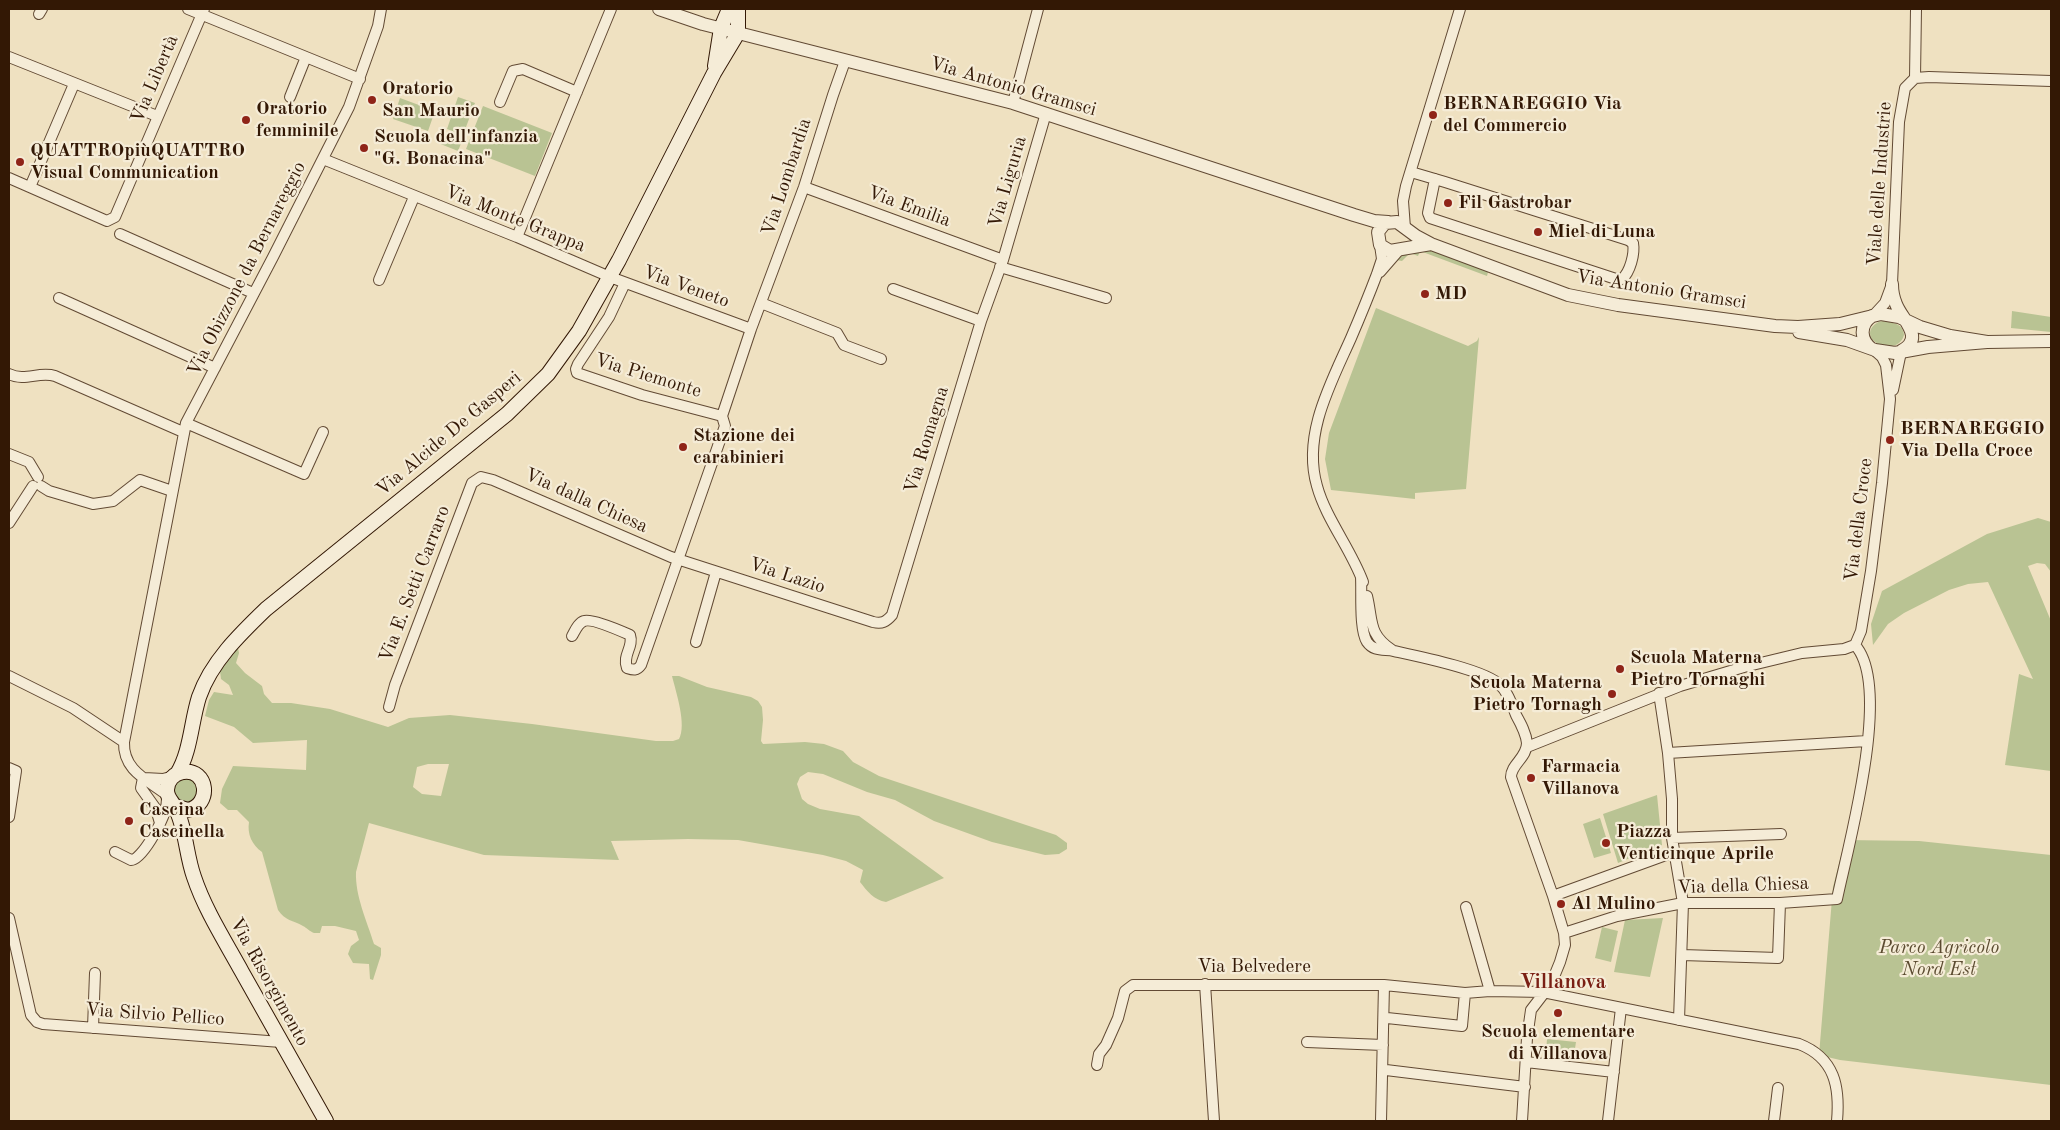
<!DOCTYPE html>
<meta charset="utf-8">
<style>
body{margin:0}
#map{position:relative;width:2060px;height:1130px;overflow:hidden;background:#efe1c1;font-family:"Old Standard TT",serif}
canvas{display:block}
.frame{position:absolute;inset:0;border:10px solid #331805;pointer-events:none}
</style>
<div id="map">
<canvas width="2060" height="1130"></canvas>
<div class="frame"></div>
</div>
<script>
const ctx = document.querySelector('canvas').getContext('2d');
ctx.lineJoin = 'round';
function paint(path, color) { ctx.fillStyle = color; ctx.fill(path, 'evenodd'); }
function trace(path, color, width, dash) { ctx.strokeStyle = color; ctx.lineWidth = width; ctx.lineCap = dash ? 'butt' : 'round'; ctx.setLineDash(dash || []); ctx.stroke(path); }
function label(font, color, halo, rows, align = 'center') {
  ctx.font = font + ' "Old Standard TT",serif'; ctx.lineWidth = 4.5; ctx.setLineDash([]); ctx.textBaseline = 'middle'; ctx.strokeStyle = halo; ctx.fillStyle = color; for (const [text, x, y, turn = 0] of rows) {
    ctx.save(); ctx.translate(x, y); ctx.rotate((+turn || 0) * Math.PI / 180); ctx.textAlign = isNaN(turn) ? turn : align; if (halo) ctx.strokeText(text, 0, 0); ctx.fillText(text, 0, 0); ctx.restore();
  }
}
const green = new Path2D(`
 M458 97 475 103 463 135 447 129Z
 M400 98 435 111 428 131 393 119Z
 M483 106 552 133 535 176 466 149Z
 M441 133 462 141 458 151 438 143Z
 M1416 251C1441 248 1465 263 1488 272L1487 276 1420 251 1418 256 1410 253 1402 261 1396 260 1406 254Z
 M1376 308 1468 346 1477 341 1479 337 1466 489 1415 493V499L1331 490 1325 459 1329 433Z
 M2012 311 2051 317V332L2011 328Z
 M1883 321C1893 323 1903 323 1904 335 1901 348 1883 350 1874 341 1865 333 1873 322 1883 321Z
 M2038 518 2051 522V572L2045 564 2037 563 2028 566 2051 621V771L2005 765 2019 674 2033 679 1988 582 1968 584 1949 590 1904 613 1888 624 1873 645 1871 624 1882 591 1987 534Z
 M238 648 239 653 236 663 245 673 262 686 264 694 272 703H291L330 709 388 727 409 718 450 715 532 724 656 741H673L679 739C687 725 676 692 672 676H679L707 687 751 697 758 701 762 707 763 720 761 741 763 744 805 742 824 744 843 751 853 762 879 776 1056 835 1067 843V849L1059 854 1045 855 992 842 934 821 895 800 867 792 823 774 808 772 800 777 797 784 802 799 808 804 820 809 859 816 944 878 886 902C874 900 867 891 860 882L863 870 846 861 823 855 738 840 688 839 611 841 619 860 484 855 369 823 356 872C355 896 367 921 374 944L381 948V955L373 980 370 979 369 964 353 963 348 954 351 946 359 940 356 931 335 926H322L320 933H314C309 931 307 928 303 926 293 920 285 921 278 910L262 852C252 845 247 834 249 822L237 810H228L220 803 222 789 233 766 306 770 307 740 253 743 234 727 205 716 209 700 214 692 233 695 229 685 221 679 220 671ZM428 764H449L441 796 422 794 413 787 417 767Z
 M174 791a12 12 0 1 1 24 0a12 12 0 1 1-24 0Z
 M1657 795 1662 845 1618 863 1603 814Z
 M1600 818 1611 853 1594 858 1583 824Z
 M1845 840 1919 841 2051 855V1085L1840 1060 1819 1055 1833 887Z
 M1663 918 1650 977 1614 972 1625 920Z
 M1602 927 1618 931 1611 962 1595 958Z
 M1547 1039 1576 1042 1574 1055 1546 1052Z`);
const minor = new Path2D(`
 M188 9 360 79
 M39 14 42 9
 M9 57 157 116
 M1915 78 1916 9
 M290 97 306 57
 M500 102 513 71 523 69 577 92
 M1013 103 1038 9
 M323 159 517 237 610 277 751 329
 M1411 172 1445 182 1628 240 1633 243C1635 254 1630 272 1622 279H1616L1430 218 1428 213 1435 179
 M9 178 107 221 115 217 204 9
 M30 187 74 84
 M804 187 1003 260
 M1405 228 1403 201 1406 186 1460 9
 M120 234 253 293
 M517 237 611 9
 M1000 267 1106 298
 M1380 272 1400 249
 M379 280 414 197
 M625 283 609 317 578 364 576 369 577 373 642 395 722 416
 M893 289 981 321
 M59 298 215 368
 M761 303 837 333 844 345 881 359
 M1873 316 1885 303 1892 284 1899 122 1905 88 1915 78 1929 77 2051 81
 M9 374C25 382 39 371 55 376L183 432
 M1893 390 1901 352
 M186 423 304 474 323 432
 M9 454 29 462 38 477
 M41 486 49 491 93 504 113 501 140 480 172 491
 M9 523 33 486
 M1361 577C1362 593 1359 629 1367 642 1374 652 1384 649 1394 651 1417 656 1486 670 1500 685 1508 692 1512 705 1516 715 1521 724 1526 733 1527 743 1527 758 1511 764 1511 777L1553 896 1564 933 1565 945 1560 962 1551 984 1531 1010 1527 1038 1522 1121
 M1363 582C1351 549 1326 519 1317 486 1302 435 1331 383 1351 338 1360 317 1369 295 1377 274L1382 259 1380 245
 M1367 596C1373 621 1368 634 1392 650
 M572 636C575 631 578 623 584 621 592 618 621 631 630 635 634 647 622 655 627 668 633 670 637 671 641 665L725 426 722 416 751 329 804 187 833 95 845 61
 M696 642 716 572
 M1855 645 1861 631 1871 571 1882 483 1890 399 1886 365 1882 357 1873 349
 M9 676 73 708 124 742
 M1659 693 1668 753 1672 799V838L1683 903 1679 1020
 M389 707 395 685 472 483 481 477 493 480 671 557 873 622C882 624 886 622 892 615L981 321 1003 260 1046 113
 M1527 747 1680 686 1744 667 1802 653 1844 649 1855 645
 M1668 753 1867 741
 M9 768 16 771 9 817
 M143 778 141 788 156 809 160 823
 M144 778 163 779 174 776
 M1672 838 1781 834
 M115 852 131 860C142 860 162 822 165 811 167 806 167 800 167 795 148 780 123 771 124 742L186 423 273 257 349 107 378 26 381 9
 M1553 896 1674 852
 M1466 907 1490 991
 M9 918 31 1015 37 1022 43 1024 281 1042
 M1564 933 1617 916 1683 903H1780L1837 899C1848 846 1893 687 1855 645
 M1682 955 1778 958 1780 903
 M1205 984 1214 1121
 M1387 1018 1462 1026 1465 993
 M93 1028 95 973
 M1307 1042 1383 1045
 M1526 1062 1614 1072
 M1097 1065 1099 1054 1106 1045 1118 1018 1125 991 1133 985H1384L1465 993 1490 991 1543 992 1799 1044C1835 1058 1840 1087 1837 1121
 M1386 1070 1525 1087
 M1381 1121 1384 985
 M1608 1121 1621 1008
 M1774 1121 1778 1088`);
const tertiary = new Path2D(`
 M659 9 703 24 1013 103 1354 215 1374 221 1388 222
 M1431 244 1390 251 1380 245 1378 232 1385 223 1397 222 1416 236 1431 244 1568 295 1618 305 1775 326 1798 327 1840 324 1881 314 1899 317 1920 327 1950 336 1987 342
 M1892 284C1892 291 1893 297 1896 304 1902 320 1926 338 1901 351
 M1799 332 1847 340 1875 350 1895 353 1928 347 1987 342 2051 341
 M1872 349C1860 340 1859 325 1872 316`);
const secondary = new Path2D(`
 M715 66 721 28 729 9
 M177 774C191 751 191 722 199 697 211 662 240 634 266 609L507 414 548 374 579 331 619 260 714 73 738 33V9
 M174 806 188 810C212 805 208 768 183 772 174 773 167 781 167 790 167 798 172 801 175 807 186 828 186 855 194 877 205 910 225 941 242 972 270 1022 298 1071 326 1121`);
const markers = [
 [372,100,5,"#8f2418"],
 [1433,115,5,"#8f2418"],
 [246,120,5,"#8f2418"],
 [364,148,5,"#8f2418"],
 [20,162,5,"#8f2418"],
 [1448,203,5,"#8f2418"],
 [1538,232,5,"#8f2418"],
 [1425,294,5,"#8f2418"],
 [1890,440,5,"#8f2418"],
 [683,447,5,"#8f2418"],
 [1620,669,5,"#8f2418"],
 [1612,694,5,"#8f2418"],
 [1531,778,5,"#8f2418"],
 [129,821,5,"#8f2418"],
 [1606,843,5,"#8f2418"],
 [1561,904,5,"#8f2418"],
 [1558,1013,5,"#8f2418"]
];
const streetNames = [
 ["Via Libertà",155,79,-67],
 ["Via Antonio Gramsci",1013,87,16],
 ["Via Lombardia",787,177,-72],
 ["Via Liguria",1008,182,-74],
 ["Viale delle Industrie",1880,184,-86],
 ["Via Emilia",909,207,20],
 ["Via Monte Grappa",515,219,22],
 ["Via Obizzone da Bernareggio",247,269,-63],
 ["Via Veneto",686,287,20],
 ["Via Antonio Gramsci",1661,290,9],
 ["Via Piemonte",648,376,17],
 ["Via Alcide De Gasperi",449,434,-40],
 ["Via Romagna",927,440,-73],
 ["Via dalla Chiesa",586,501,24],
 ["Via della Croce",1859,520,-83],
 ["Via Lazio",787,576,18],
 ["Via E. Setti Carraro",415,584,-69],
 ["Via della Chiesa",1743,886,-2],
 ["Via Belvedere",1254,967],
 ["Via Risorgimento",269,982,61],
 ["Via Silvio Pellico",155,1015,4]
];
const poiNames = [
 ["Oratorio",382,89],
 ["San Maurio",382,111],
 ["BERNAREGGIO Via",1443,104],
 ["del Commercio",1443,126],
 ["Oratorio",256,109],
 ["femminile",256,131],
 ["Scuola dell'infanzia",374,137],
 ["\"G. Bonacina\"",374,159],
 ["QUATTROpiùQUATTRO",30,151],
 ["Visual Communication",30,173],
 ["Fil Gastrobar",1458,203],
 ["Miel di Luna",1548,232],
 ["MD",1435,294],
 ["BERNAREGGIO",1900,429],
 ["Via Della Croce",1900,451],
 ["Stazione dei",693,436],
 ["carabinieri",693,458],
 ["Scuola Materna",1630,658],
 ["Pietro Tornaghi",1630,680],
 ["Scuola Materna",1602,683,"right"],
 ["Pietro Tornagh",1602,705,"right"],
 ["Farmacia",1541,767],
 ["Villanova",1541,789],
 ["Cascina",139,810],
 ["Cascinella",139,832],
 ["Piazza",1616,832],
 ["Venticinque Aprile",1616,854],
 ["Al Mulino",1571,904],
 ["Scuola elementare",1558,1032,"center"],
 ["di Villanova",1558,1054,"center"]
];
const parkNames = [
 ["Parco Agricolo",1939,948],
 ["Nord Est",1939,970]
];
const quarterNames = [
 ["Villanova",1563,982]
];
paint(green, '#b9c393');
trace(minor, '#624a34', 12);
trace(tertiary, '#624a34', 14);
trace(secondary, '#331805', 16);
trace(minor, '#f5ecd7', 10);
trace(tertiary, '#f5ecd7', 12);
trace(secondary, '#f5ecd7', 14);
for (const [x, y, r, color] of markers) { const dot = new Path2D(); dot.arc(x, y, r, 0, 2 * Math.PI); ctx.fillStyle = color; ctx.fill(dot); trace(dot, '#f5ecd7', 2); }
label('19px', '#331805', '#f5ecd7', streetNames);
label('bold 19px', '#331805', '#f5ecd7', poiNames, 'left');
label('italic 19px', '#5b4b30', '#f5ecd7', parkNames);
label('bold 21px', '#7a1f14', '#f5ecd7', quarterNames);
</script>
